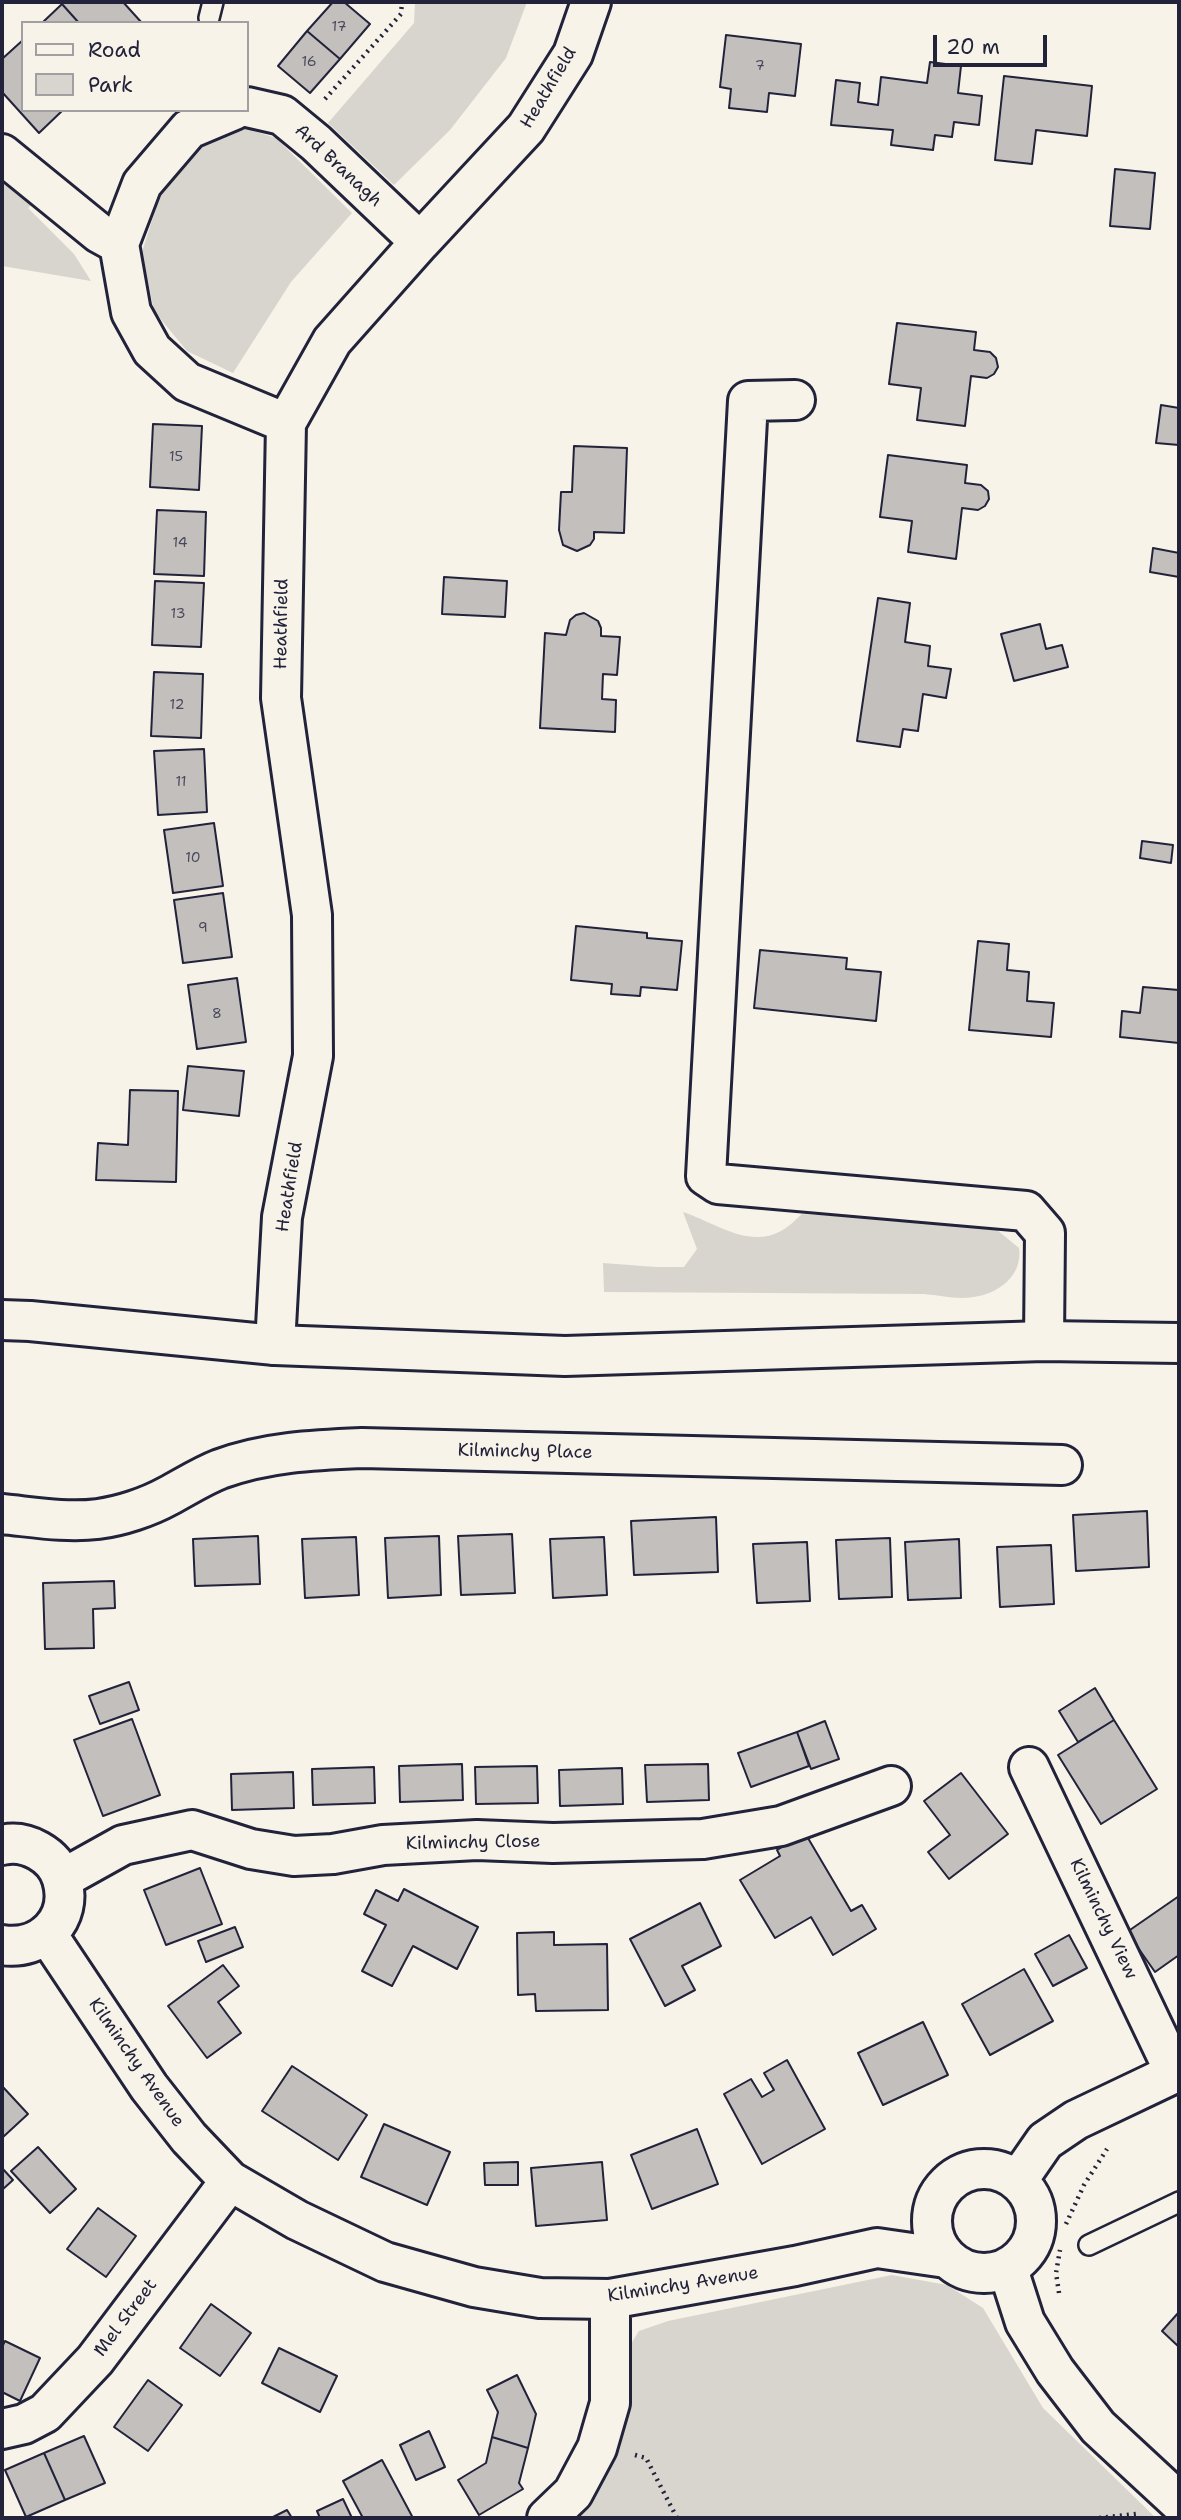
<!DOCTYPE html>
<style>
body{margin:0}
#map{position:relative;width:1181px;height:2520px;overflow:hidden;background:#f7f3e8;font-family:"Shantell Sans",sans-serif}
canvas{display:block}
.frame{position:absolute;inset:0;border:4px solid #22223b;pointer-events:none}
.legend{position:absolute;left:21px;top:21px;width:228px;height:91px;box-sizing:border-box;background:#f7f3e8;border:2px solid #a29fa3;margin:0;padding:9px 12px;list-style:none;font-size:21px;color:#22223b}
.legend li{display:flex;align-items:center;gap:14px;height:35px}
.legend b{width:35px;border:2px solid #a29fa3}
.scale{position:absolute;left:933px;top:35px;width:114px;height:32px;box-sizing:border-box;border:4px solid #22223b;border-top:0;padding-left:9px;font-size:21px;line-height:24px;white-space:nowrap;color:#22223b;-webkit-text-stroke:5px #f7f3e8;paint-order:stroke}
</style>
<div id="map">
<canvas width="1181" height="2520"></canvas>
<div class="frame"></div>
<ul class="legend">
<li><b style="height:9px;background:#f7f3e8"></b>Road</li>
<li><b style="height:19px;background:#d8d5cf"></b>Park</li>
</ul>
<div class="scale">20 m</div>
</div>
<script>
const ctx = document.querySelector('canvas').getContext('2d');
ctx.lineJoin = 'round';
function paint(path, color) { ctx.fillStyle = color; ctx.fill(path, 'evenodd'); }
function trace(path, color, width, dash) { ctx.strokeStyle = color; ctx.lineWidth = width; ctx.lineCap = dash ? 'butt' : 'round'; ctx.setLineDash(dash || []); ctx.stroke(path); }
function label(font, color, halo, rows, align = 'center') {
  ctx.font = font + ' "Shantell Sans",sans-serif'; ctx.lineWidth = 6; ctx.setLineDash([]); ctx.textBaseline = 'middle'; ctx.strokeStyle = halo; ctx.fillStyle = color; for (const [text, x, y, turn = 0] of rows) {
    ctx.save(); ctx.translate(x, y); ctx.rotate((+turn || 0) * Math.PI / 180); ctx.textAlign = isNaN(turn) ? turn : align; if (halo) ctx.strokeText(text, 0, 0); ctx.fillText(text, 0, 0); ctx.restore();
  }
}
const green = new Path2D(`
 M415 2H527L506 58 450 130 394 185 328 123 414 23Z
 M244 128 276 138 352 213 291 282 233 373 187 351 154 311 142 252 159 198 206 142Z
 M2 178 35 202 28 208 74 254 91 281 2 266Z
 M683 1212C714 1222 748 1249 781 1231 789 1227 796 1219 802 1214L971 1224 997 1230 1019 1248C1023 1275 999 1294 973 1297 958 1300 939 1295 924 1294L604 1292 603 1263 656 1267H684L697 1249Z
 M892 2275 947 2285 983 2308 1043 2408 1156 2518H577L605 2470 617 2366 639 2331 668 2321Z`);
const building = new Path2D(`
 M65 2H123L142 23H79L62 4Z
 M333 2H344L370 24 340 59 307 31Z
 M62 4 79 23H42Z
 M307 31 340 59 310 93 278 66Z
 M726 35 801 44 795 96 769 93 767 112 729 108 731 89 720 87Z
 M23 40V110H63L39 133 2 92V59Z
 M930 62 961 66 958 93 982 96 979 125 954 122 952 137 935 135 933 150 891 145 893 130 831 125 836 80 860 83 858 102 878 105 881 77 927 83Z
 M1004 76 1092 86 1087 136 1036 130 1032 164 995 160Z
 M1115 169 1155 173 1150 229 1110 226Z
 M897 323 976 332 974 350 990 352 996 358 998 367 994 374 987 378 971 376 965 426 917 420 921 388 889 384Z
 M1161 405 1179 408V445L1156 443Z
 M153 424 202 426 199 490 150 487Z
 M574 446 627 448 624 533 594 532V539L590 545 577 551 563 545 559 530 561 492H572Z
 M888 455 967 465 965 483 981 485 988 491 989 499 985 506 978 510 962 508 956 559 908 552 912 521 880 517Z
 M157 510 206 512 204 576 154 574Z
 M1153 548 1179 553V577L1150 572Z
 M444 577 507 581 505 617 442 614Z
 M155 581 204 583 201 647 152 645Z
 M878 598 910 603 905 642 930 646 928 666 951 669 946 698 923 694 918 731 903 729 900 747 857 741Z
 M584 613 598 621 601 628V636L620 637 617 675 603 674 602 699 616 700 615 732 540 728 545 633 566 635 570 620 576 615Z
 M1040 624 1046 649 1062 645 1068 667 1014 681 1001 634Z
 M154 672 203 674 201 738 151 736Z
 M204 749 207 812 158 815 154 751Z
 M214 823 223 886 173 893 164 830Z
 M1142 841 1173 845 1171 863 1140 858Z
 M223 893 232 957 183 963 174 900Z
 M576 926 647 933V938L682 941 677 990 641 987 640 996 611 994 612 984 571 980Z
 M978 941 1009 944 1007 970 1029 972 1027 1001 1054 1003 1051 1037 969 1030Z
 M760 950 847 958 846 969 881 972 876 1021 754 1008Z
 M237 978 246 1042 197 1049 188 985Z
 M1143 987 1179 990V1043L1120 1037 1122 1011 1140 1013Z
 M188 1066 244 1071 239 1116 183 1110Z
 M130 1090 178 1091 176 1182 96 1180 98 1143 128 1145Z
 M1147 1511 1149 1567 1076 1571 1073 1515Z
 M716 1517 718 1572 634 1575 631 1521Z
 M512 1534 515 1593 461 1595 458 1536Z
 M258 1536 260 1584 195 1586 193 1539Z
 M439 1536 441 1595 388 1598 385 1538Z
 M356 1537 359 1595 305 1598 302 1539Z
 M604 1537 607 1595 553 1598 550 1539Z
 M890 1538 892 1597 839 1599 836 1540Z
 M959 1539 961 1598 908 1600 905 1542Z
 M807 1542 810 1601 757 1603 753 1544Z
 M1051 1545 1054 1604 1000 1607 997 1547Z
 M114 1581 115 1608 93 1609 94 1648 45 1649 43 1583Z
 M129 1682 139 1710 100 1724 89 1696Z
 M1095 1688 1114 1720 1078 1742 1059 1711Z
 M132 1719 160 1795 103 1816 74 1740Z
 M1114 1720 1157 1789 1101 1824 1058 1755Z
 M825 1721 839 1759 811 1769 797 1732Z
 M797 1732 809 1766 751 1787 738 1753Z
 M462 1764 463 1800 400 1802 399 1766Z
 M708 1764 709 1800 647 1802 645 1765Z
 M537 1766 538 1803 476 1804 475 1767Z
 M374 1767 375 1803 313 1805 312 1769Z
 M622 1768 623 1804 560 1806 559 1770Z
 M293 1772 294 1808 232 1810 231 1774Z
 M961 1773 1008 1834 949 1879 928 1852 950 1835 924 1801Z
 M805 1833 851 1911 862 1905 876 1929 833 1955 811 1917 775 1938 740 1880 780 1856 777 1850Z
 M200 1868 222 1924 166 1945 144 1890Z
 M404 1889 478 1927 457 1969 413 1946 392 1986 362 1971 386 1925 364 1914 376 1890 398 1901Z
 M1179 1896V1955L1155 1972 1127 1932Z
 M700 1903 721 1946 682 1966 695 1990 665 2006 630 1939Z
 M235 1927 243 1947 206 1962 198 1941Z
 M554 1932V1945L607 1944 608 2010 536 2011 535 1994 518 1995 517 1933Z
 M1069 1935 1087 1968 1053 1986 1035 1954Z
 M223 1965 239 1986 218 2002 241 2033 207 2058 168 2006Z
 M1024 1969 1053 2021 990 2055 962 2004Z
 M923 2022 948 2075 883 2105 858 2053Z
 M787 2060 825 2129 762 2164 724 2094 751 2079 762 2097 774 2090 764 2073Z
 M292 2066 367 2115 338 2160 262 2111Z
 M2 2086 28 2114 2 2138Z
 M384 2124 450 2152 427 2205 361 2177Z
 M697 2129 718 2184 652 2209 631 2155Z
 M38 2147 76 2189 50 2213 11 2171Z
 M518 2162V2185H485L484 2163Z
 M602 2162 607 2220 536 2226 531 2168Z
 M2 2168 13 2180 2 2190Z
 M98 2208 136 2236 106 2277 67 2249Z
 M211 2304 251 2333 220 2376 180 2348Z
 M1179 2312V2347L1162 2331Z
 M5 2341 40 2358 20 2401 2 2392V2347Z
 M279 2348 337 2376 320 2412 262 2383Z
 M517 2375 536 2414 528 2448 492 2437 498 2412 487 2390Z
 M148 2380 182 2405 148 2451 114 2427Z
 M429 2431 445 2467 416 2480 400 2445Z
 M84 2436 105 2483 65 2500 44 2453Z
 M492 2437 528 2448 519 2483 523 2489 479 2515 458 2480 486 2463Z
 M44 2453 65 2500 26 2517 5 2470Z
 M382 2460 413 2518H363L343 2481Z
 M343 2499 352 2518H320L317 2511Z
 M287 2510 292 2518H271Z`);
const path = new Path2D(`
 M325 99 401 14 402 2
 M1066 2224 1084 2185 1107 2149
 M1059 2293 1056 2273 1060 2250
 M635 2455 646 2458 677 2518
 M1099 2518 1136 2514`);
const lane = new Path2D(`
 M209 18 213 2
 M1089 2245 1179 2202`);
const street = new Path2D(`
 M247 107 282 115 316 143 420 242
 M234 110 189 129 142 184 119 244 131 312 152 350 187 382 286 423
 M2 154 99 233 119 244
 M795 400 748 401 706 1176 718 1184 1026 1211 1045 1233 1044 1341
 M275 1345 282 1217 313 1056 312 915 281 698 286 423 332 341 420 242 526 128 573 54 591 2
 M2 1514C33 1517 66 1523 98 1519 121 1516 148 1507 168 1496 185 1487 202 1476 220 1469 267 1452 313 1450 362 1448L1062 1465
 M1029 1767 1175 2073
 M2 1845C26 1839 55 1855 62 1879 74 1920 41 1951 2 1945
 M62 1879 123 1845 192 1830 251 1849 294 1856 333 1854 383 1845 477 1840 553 1843 703 1839 781 1826 891 1786
 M47 1934 149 2087 189 2138 230 2181 297 2220 385 2262 474 2287 540 2298 610 2299 795 2266 877 2248 946 2258
 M932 2221a52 52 0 1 1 104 0a52 52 0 1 1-104 0Z
 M1018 2180 1045 2141 1076 2120 1179 2071
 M1008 2269 1025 2322 1055 2371 1098 2427 1179 2502
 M2 2429 24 2424 45 2413 95 2360 230 2181
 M547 2518 573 2493 597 2448 610 2403V2299`);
const secondary = new Path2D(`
 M2 1320 30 1321 275 1345 565 1356 1044 1341 1179 1343`);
const numberNames = [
 ["17",339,27],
 ["16",309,62],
 ["7",760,66],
 ["15",176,457],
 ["14",180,543],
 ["13",178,614],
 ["12",177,705],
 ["11",181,782],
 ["10",193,858],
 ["9",203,928],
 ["8",217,1014]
];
const streetNames = [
 ["Heathfield",549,88,-59],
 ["Ard Branagh",338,166,43],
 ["Heathfield",282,624,-89],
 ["Heathfield",290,1187,-81],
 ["Kilminchy Place",525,1452,1],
 ["Kilminchy Close",473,1843,-1],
 ["Kilminchy View",1103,1919,64],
 ["Kilminchy Avenue",136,2063,55],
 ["Kilminchy Avenue",683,2285,-9],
 ["Mel Street",126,2318,-53]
];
paint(green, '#d8d5cf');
paint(building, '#c2bfbd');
trace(building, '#22223b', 2);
trace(lane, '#22223b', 24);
trace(street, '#22223b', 44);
trace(secondary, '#22223b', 44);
trace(path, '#22223b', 4.5, [2, 5]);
trace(lane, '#f7f3e8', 19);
trace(street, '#f7f3e8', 38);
trace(secondary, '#f7f3e8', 38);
label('14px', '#4a495c', null, numberNames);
label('18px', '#22223b', '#f7f3e8', streetNames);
</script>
